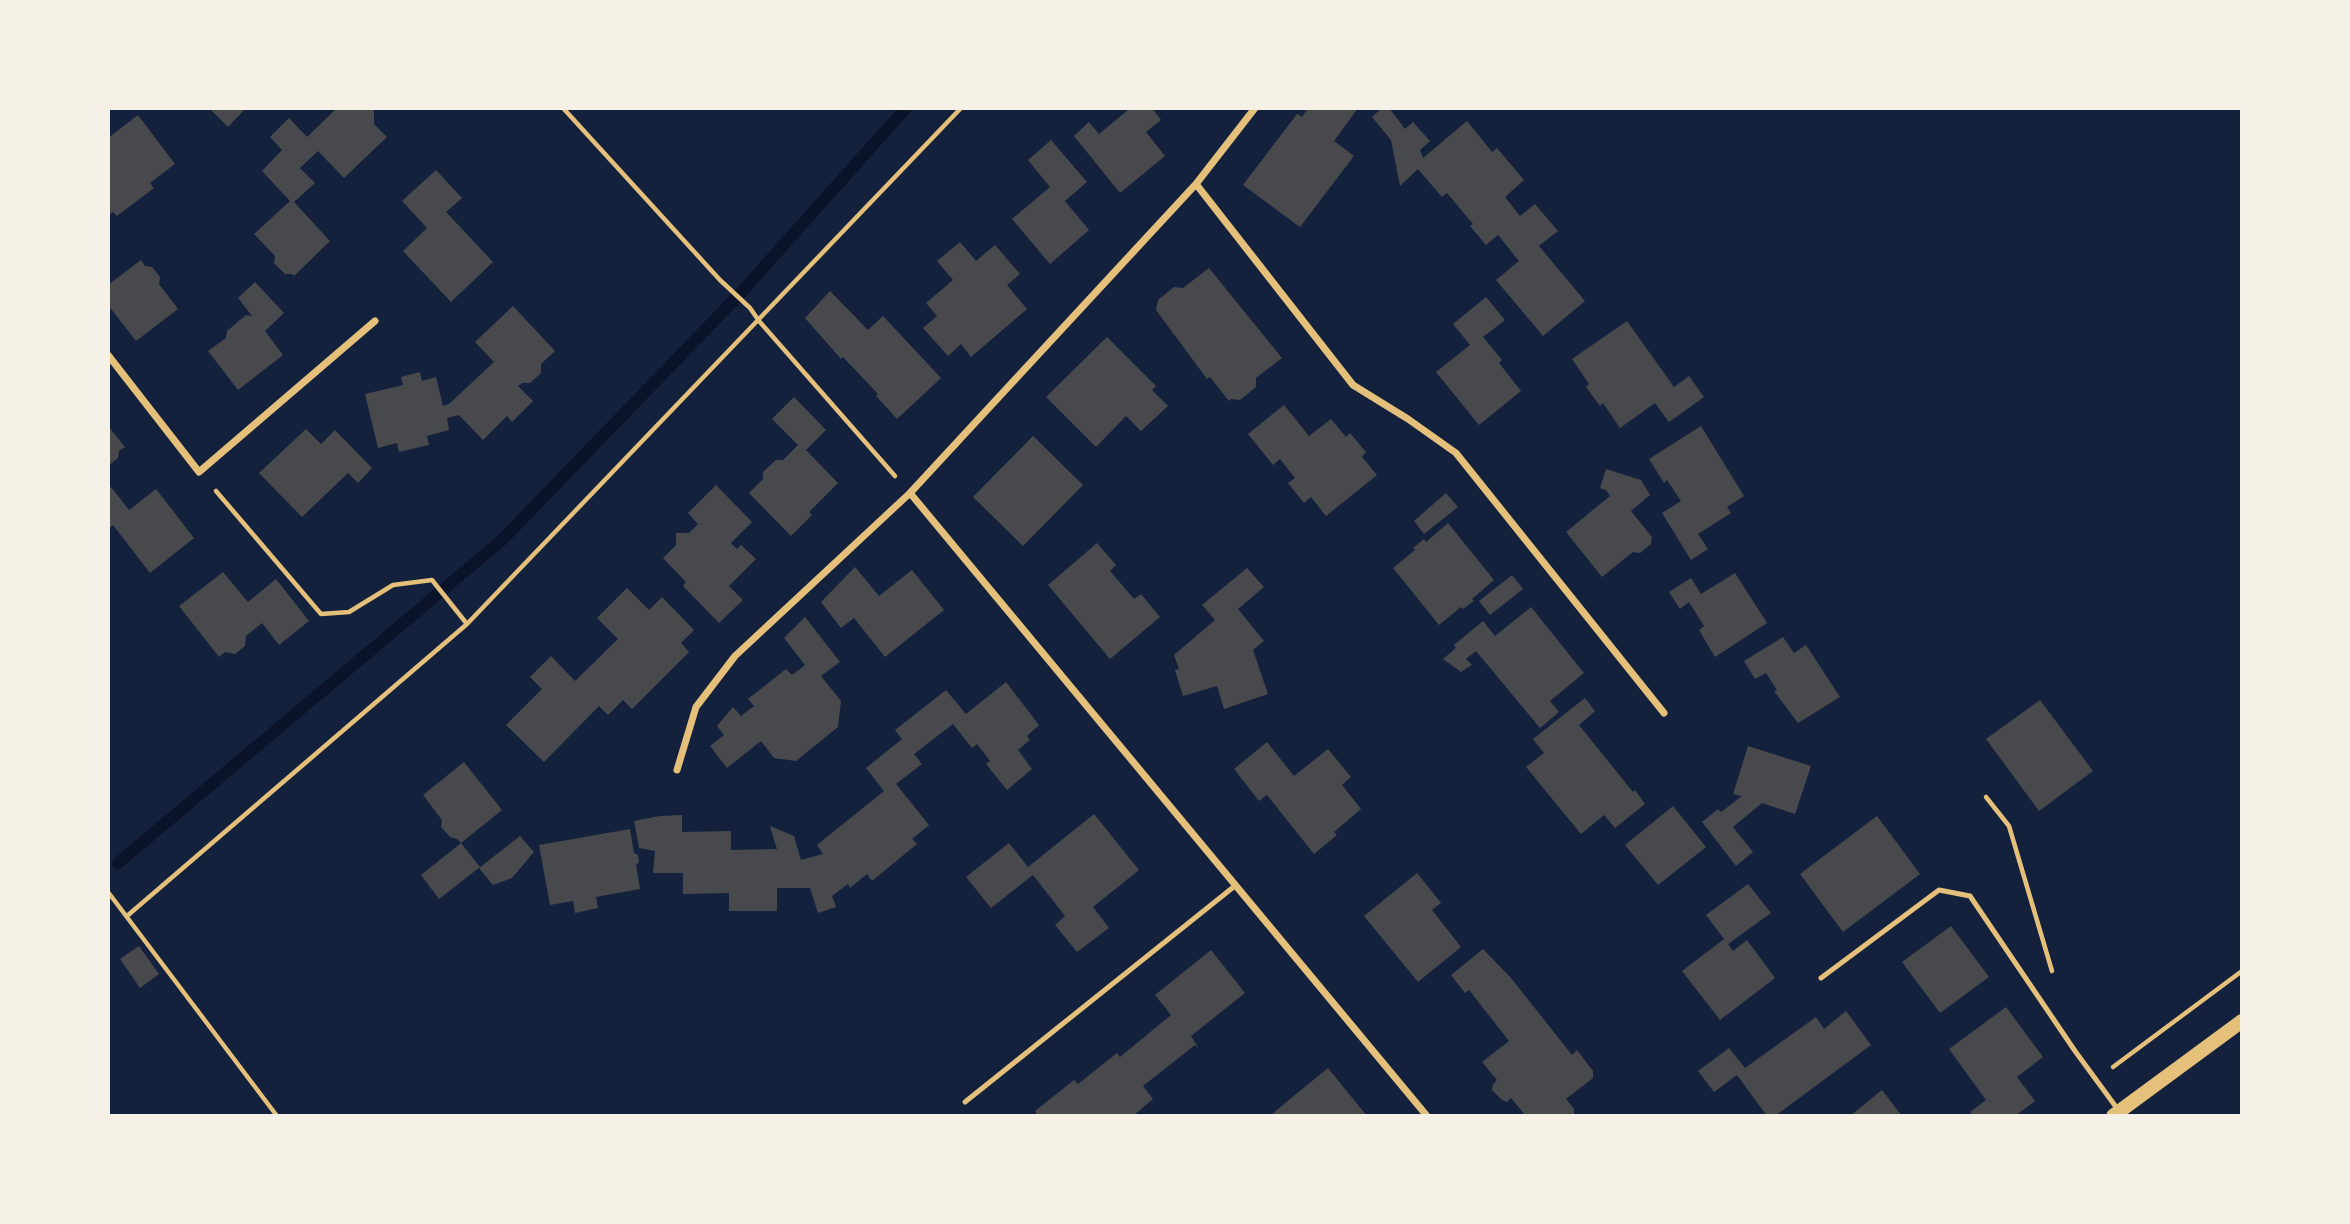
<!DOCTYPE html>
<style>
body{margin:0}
#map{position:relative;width:2350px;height:1224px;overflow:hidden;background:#14213d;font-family:"Nunito Sans",sans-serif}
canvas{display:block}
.frame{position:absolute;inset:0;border:110px solid #f6f1e7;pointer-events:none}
</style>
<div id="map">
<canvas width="2350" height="1224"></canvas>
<div class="frame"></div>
</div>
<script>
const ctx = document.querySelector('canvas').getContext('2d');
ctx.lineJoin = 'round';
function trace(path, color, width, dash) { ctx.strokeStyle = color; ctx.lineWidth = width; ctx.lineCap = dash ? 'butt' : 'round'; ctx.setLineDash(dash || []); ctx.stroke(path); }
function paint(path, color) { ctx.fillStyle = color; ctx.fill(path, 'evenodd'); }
const stream = new Path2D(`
 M118 863 502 540 737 297 906 108`);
const building = new Path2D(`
 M209 108H243L244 110 228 127Z
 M337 108H372L374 111V124L387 137 344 178 318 151 300 168 315 183 294 202 330 241 294 276 292 274H285L274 263 275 256 254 234 290 201 262 171 282 150 270 137 289 118 307 137Z
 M1126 108H1152L1161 120 1146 132 1165 156 1120 193 1074 136 1089 122 1099 134 1128 110Z
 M1308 108H1358L1334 141 1354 156 1300 227 1243 185 1297 114 1302 117Z
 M1382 108H1389L1405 129 1413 122 1430 141 1420 150 1423 158 1467 121 1492 152 1497 148 1524 180 1505 197 1520 216 1535 204 1558 231 1539 246 1585 301 1543 336 1496 280 1519 261 1498 235 1486 245 1470 226 1473 224 1447 193 1442 197 1418 169 1400 186 1391 140 1372 117Z
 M138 115 175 164 150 183 154 188 117 216 113 212 108 215V138Z
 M1051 140 1087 182 1065 201 1089 230 1050 264 1012 219 1050 187 1028 160Z
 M436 170 462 198 446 212 493 262 451 302 403 251 427 228 402 201Z
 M960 242 976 261 995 245 1020 274 1007 285 1027 309 971 357 961 344 948 356 923 328 937 316 926 303 953 280 937 261Z
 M141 260 145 266 152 267 160 277 159 284 178 309 136 341 108 305V285Z
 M1209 268 1282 358 1256 378V387L1240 400 1231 399 1229 401 1210 377 1207 379 1156 310 1158 300 1174 287 1183 288Z
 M255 282 284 313 265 331 283 355 238 390 208 351 226 338 227 331 246 315 252 316 238 298Z
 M830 291 868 330 883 316 941 378 897 419 876 396 878 394 843 357 841 359 805 318Z
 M1486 297 1505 320 1483 337 1502 360 1499 363 1521 391 1479 425 1436 372 1470 345 1453 324Z
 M513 306 555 351 541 364V373L530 383H522L518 386 533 401 512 422 507 416 483 440 459 415 447 418 449 430 427 436 429 445 399 452 397 443 378 448 365 394 403 385 401 377 420 372 422 381 436 377 443 406 449 404 494 362 475 342Z
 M1627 321 1674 387 1689 376 1704 397 1669 422 1655 403 1620 428 1603 403 1600 406 1586 387 1589 384 1572 359Z
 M1107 337 1156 386 1152 390 1168 406 1141 431 1126 416 1096 447 1046 397Z
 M794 397 826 430 806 450 838 483 809 512 812 515 791 536 749 493 763 479V472L776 460H783L798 445 772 419Z
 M1284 405 1309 436 1331 419 1346 437 1350 433 1366 452 1362 457 1377 475 1326 516 1311 497 1304 503 1288 483 1295 478 1280 459 1273 465 1248 434Z
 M108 426 125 447 119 451 118 458 108 466Z
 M1701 426 1744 496 1727 507 1731 513 1698 534 1708 549 1691 560 1662 513 1681 501 1667 480 1664 483 1649 459Z
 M306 429 321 444 335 430 372 468 358 483 348 473 302 517 259 473Z
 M1033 436 1083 485 1023 546 973 497Z
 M1606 469 1641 480 1650 495 1631 511 1652 537 1651 544 1640 553 1633 552 1602 577 1566 532 1610 496 1606 490 1600 488Z
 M716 485 752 522 731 543 737 549 741 545 756 559 729 586 743 600 719 623 683 586 686 582 663 558 676 545V533H689L698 524 688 513Z
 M111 487 129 510 156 489 194 538 150 573 113 525 108 529V490Z
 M1446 493 1458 507 1424 534 1414 521Z
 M1448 523 1494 580 1472 599 1474 601 1463 609 1461 607 1439 625 1393 568 1415 550 1413 548 1424 539 1426 542Z
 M1097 543 1116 565 1110 571 1134 599 1141 594 1160 617 1110 659 1048 585Z
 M855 567 879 596 912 570 944 610 885 657 854 618 841 628 821 602Z
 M1247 568 1264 587 1238 609 1264 641 1253 650 1268 694 1224 709 1217 686 1183 696 1175 670 1179 669 1174 655 1215 620 1202 605Z
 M223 572 248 602 276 579 309 621 279 645 262 623 246 636 245 646 235 654 225 652 219 657 179 606Z
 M1735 573 1767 623 1715 657 1699 630 1704 626 1689 602 1680 609 1669 592 1691 578 1701 594Z
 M1512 575 1523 589 1490 615 1479 601Z
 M627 588 649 610 662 597 694 630 681 643 689 652 632 709 623 700 608 715 599 706 544 762 506 725 542 689 530 677 551 656 575 681 618 639 597 618Z
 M1531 607 1584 673 1550 701 1559 712 1540 728 1476 651 1466 659 1472 665 1461 672 1443 659 1456 648 1454 645 1483 621 1495 636Z
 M805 617 840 662 821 676 841 701 838 727 796 761 774 758 761 741 727 768 710 746 724 735 717 726 733 707 741 716 754 706 748 699 786 669 792 675 805 665 784 638Z
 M1783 637 1794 653 1806 645 1840 697 1798 723 1774 691 1777 690 1766 673 1755 679 1744 661Z
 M1006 682 1039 725 1027 736 1030 740 1018 750 1032 769 1007 790 986 764 990 761 977 744 972 748 953 724 914 754 922 764 896 784 929 825 912 839 917 844 872 881 867 874 850 888 848 884 832 896 836 907 818 913 810 888H777V911H729V893L683 894V873H653L655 851 639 848 634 821 660 816 682 815V832L731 831V850L777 849 770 826 794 836 801 860 823 854 817 845 884 791 866 768 902 739 895 730 946 690 966 714Z
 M1585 698 1595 711 1579 725 1633 792 1635 790 1645 804 1615 828 1604 815 1581 834 1526 767 1544 753 1533 739Z
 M2040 700 2093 771 2039 811 1986 739Z
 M1267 742 1294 776 1328 749 1351 777 1342 785 1361 809 1334 832 1337 835 1314 854 1267 795 1259 801 1234 769Z
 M1748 746 1811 766 1795 814 1762 803 1733 827 1753 852 1736 866 1702 822 1718 809 1721 812 1742 796 1733 794Z
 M464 762 502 810 461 843 480 867 439 899 421 875 461 843 457 839 450 837 441 827 442 820 423 795Z
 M1673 806 1706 847 1658 885 1625 845Z
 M1094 814 1139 870 1093 907 1109 928 1077 952 1055 925 1065 916 1033 875 991 908 966 877 1009 843 1028 867Z
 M1877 816 1920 874 1843 932 1800 874Z
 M630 829 634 853 638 855 639 862 636 865 640 889 596 897 598 908 575 913 573 901 550 905 539 845Z
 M520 836 534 852 512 878 493 885 479 868Z
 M1417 873 1441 903 1432 910 1461 947 1418 982 1364 916Z
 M1748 884 1771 913 1728 944 1733 951 1747 940 1775 978 1720 1020 1682 971 1724 939 1706 915Z
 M1951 926 1989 977 1940 1013 1902 962Z
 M139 946 159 974 140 988 120 959Z
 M1483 949 1511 978 1572 1055 1577 1050 1593 1071V1078L1566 1099 1574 1109V1116H1526L1511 1098 1507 1102 1502 1100 1492 1090 1493 1084 1497 1080 1482 1062 1509 1041 1469 990 1465 993 1451 975Z
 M1211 950 1245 993 1191 1036 1199 1049 1195 1045 1143 1086 1153 1099 1133 1116H1038L1035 1111 1074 1080 1078 1084 1117 1053 1120 1057 1171 1015 1155 995Z
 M2006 1007 2043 1057 2017 1077 2035 1101 2015 1116H1973L1970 1112 1986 1100 1949 1049Z
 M1846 1011 1871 1045 1775 1116H1767L1737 1075 1714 1092 1698 1071 1729 1048 1745 1068 1816 1017 1824 1029Z
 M1328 1068 1367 1116H1270L1290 1099Z
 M1882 1090 1902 1116H1850Z`);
const path = new Path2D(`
 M563 108 720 280 750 308 759 321 895 476
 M216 491 321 614 349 612 393 585 432 580 467 624
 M1986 797 2009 826 2052 971
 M108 892 277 1116
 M127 916 467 624 961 108
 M2113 1067 2242 971`);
const service = new Path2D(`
 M1821 978 1939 890 1970 896 2075 1051 2119 1111
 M965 1102 1236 885`);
const minor = new Path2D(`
 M1255 108 1196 184 910 493 1427 1116
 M1196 184 1353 385 1408 419 1456 453 1664 713
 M108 355 199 472 375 321
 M677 770 696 707 735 656 910 493`);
const secondary = new Path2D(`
 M2113 1116 2242 1021`);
trace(stream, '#0b132b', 12);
paint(building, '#48494c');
trace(path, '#e5c07b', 4.5);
trace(service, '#e5c07b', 5);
trace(minor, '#e5c07b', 7);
trace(secondary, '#e5c07b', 14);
</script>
